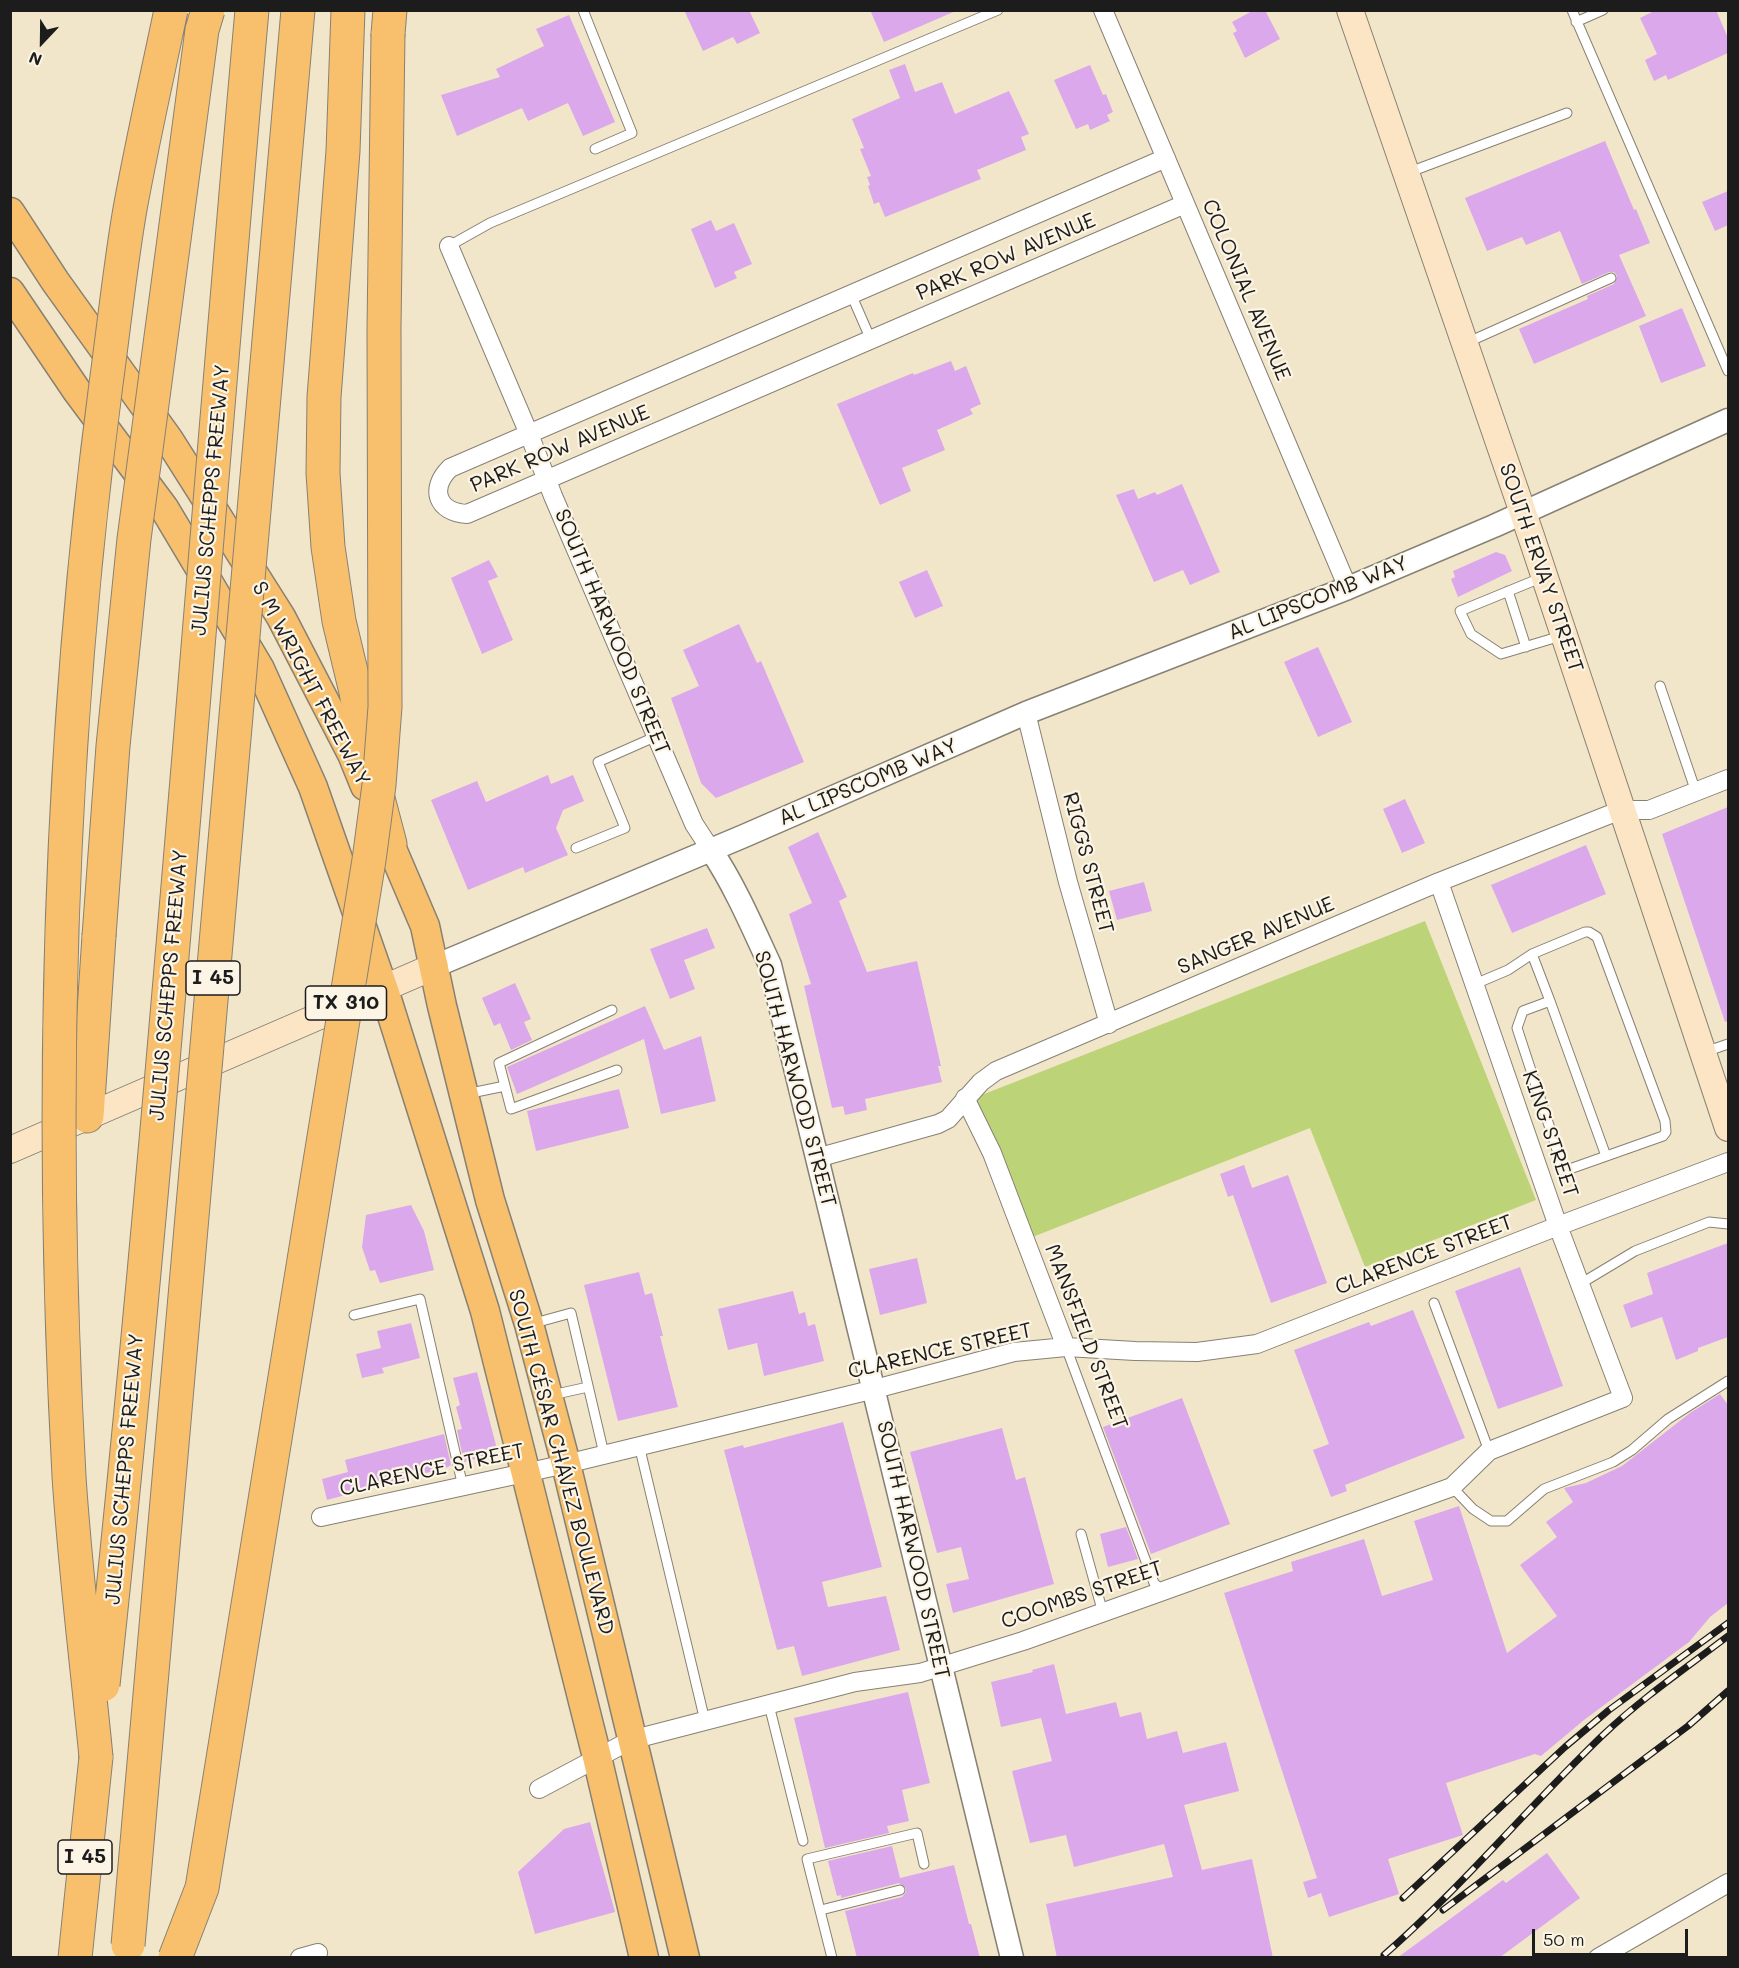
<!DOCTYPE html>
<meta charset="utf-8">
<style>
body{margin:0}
#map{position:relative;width:1739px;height:1968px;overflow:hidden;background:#f2e6ca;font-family:Mali,sans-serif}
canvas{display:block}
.frame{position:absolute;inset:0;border:12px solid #1c1c1c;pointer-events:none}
.north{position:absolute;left:12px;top:12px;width:60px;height:60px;-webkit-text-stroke:4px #fcf5e5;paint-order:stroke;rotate:202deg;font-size:16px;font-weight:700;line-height:24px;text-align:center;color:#1c1c1c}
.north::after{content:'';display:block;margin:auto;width:21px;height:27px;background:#1c1c1c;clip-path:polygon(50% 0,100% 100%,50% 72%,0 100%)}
.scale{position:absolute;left:1532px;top:1929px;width:156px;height:27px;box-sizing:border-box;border:3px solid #1c1c1c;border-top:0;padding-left:8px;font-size:18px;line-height:21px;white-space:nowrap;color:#1c1c1c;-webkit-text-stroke:4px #fcf5e5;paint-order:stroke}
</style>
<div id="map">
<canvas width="1739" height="1968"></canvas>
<div class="frame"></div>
<div class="north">N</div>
<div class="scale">50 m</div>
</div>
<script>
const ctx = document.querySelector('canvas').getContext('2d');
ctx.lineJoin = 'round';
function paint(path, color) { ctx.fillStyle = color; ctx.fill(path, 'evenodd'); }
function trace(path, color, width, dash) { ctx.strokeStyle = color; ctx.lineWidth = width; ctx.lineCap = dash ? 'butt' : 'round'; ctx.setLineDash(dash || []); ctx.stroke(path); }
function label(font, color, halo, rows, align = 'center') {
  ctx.font = font + ' Mali,sans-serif'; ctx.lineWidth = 4.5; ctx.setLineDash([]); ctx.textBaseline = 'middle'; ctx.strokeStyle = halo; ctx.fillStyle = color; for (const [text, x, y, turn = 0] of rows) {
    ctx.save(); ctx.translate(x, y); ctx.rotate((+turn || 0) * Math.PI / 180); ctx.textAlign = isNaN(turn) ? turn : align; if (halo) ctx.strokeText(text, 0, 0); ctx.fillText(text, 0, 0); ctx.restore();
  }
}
const green = new Path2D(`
 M1425 921 1536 1200 1365 1267 1310 1128 1030 1238 974 1098Z`);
const building = new Path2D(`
 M684 10H749L760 33 737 44 733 37 703 51Z
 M870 10H958L884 42Z
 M1254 10H1265L1280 39 1245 58 1233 33 1237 31 1232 22Z
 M1656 10H1716L1728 38V53L1668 80 1666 75 1654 81 1645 60 1657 54 1640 18Z
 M569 15 615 122 583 136 568 103 528 121 522 108 457 136 441 95 500 77 496 69 544 46 536 29Z
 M905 64 915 92 942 82 955 114 1009 91 1029 134 1021 137 1026 150 977 170 981 179 885 217 879 202 874 204 868 186 870 185 867 177 871 176 860 149 864 148 852 119 900 98 889 70Z
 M1090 65 1103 95 1106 94 1113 112 1107 115 1110 121 1090 130 1088 124 1076 129 1054 80Z
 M1605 141 1634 210 1636 209 1650 243 1619 255 1646 316 1534 364 1519 329 1588 299 1587 296 1614 284 1617 276 1614 272H1609L1582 284 1560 231 1526 245 1522 237 1487 251 1465 198Z
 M1728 191V225L1715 231 1702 202Z
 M711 220 716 231 734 223 752 264 734 272 737 278 715 288 691 229Z
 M1682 308 1706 366 1661 383 1639 326Z
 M951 361 955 371 966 366 981 404 970 409 973 414 937 430 945 450 902 468 911 491 880 505 837 404 913 373 914 375Z
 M1182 484 1220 572 1190 585 1183 570 1154 582 1116 495 1134 489 1138 499 1155 492 1157 495Z
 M1496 552 1505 555 1512 571 1458 597 1451 579 1455 577 1453 571Z
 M489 560 498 577 488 581 513 640 482 654 451 578Z
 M927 570 943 606 915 618 899 582Z
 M739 624 757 663 761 661 804 762 716 798 701 783 671 698 699 686 683 650Z
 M1318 647 1352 722 1318 737 1284 662Z
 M548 775 551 784 573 775 584 801 563 810 556 828 568 855 525 873 523 867 468 890 431 800 477 781 486 802Z
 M1405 799 1425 843 1402 853 1383 809Z
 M1728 807V1021L1725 1022 1662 834Z
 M818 832 847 897 839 901 867 972 917 961 941 1066H938L942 1082 865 1099 867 1110 845 1115 843 1106 832 1108 804 986 811 984 789 914 812 903 788 847Z
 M1586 845 1606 894 1512 933 1491 885Z
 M1144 882 1152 911 1117 920 1109 891Z
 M707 928 715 948 684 960 695 989 670 999 650 949Z
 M515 983 531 1019 524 1022 532 1040 511 1050 500 1023 494 1026 482 998Z
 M645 1006 664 1050 701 1036 716 1101 661 1114 644 1039 517 1094 507 1067Z
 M619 1089 629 1128 536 1151 527 1111Z
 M1244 1165 1252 1188 1288 1175 1327 1283 1271 1303 1233 1195 1228 1197 1220 1174Z
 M411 1205 424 1231 434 1270 380 1283 375 1270 370 1271 362 1247 366 1215Z
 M1728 1243V1337L1698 1348V1351L1676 1360 1662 1317 1631 1328 1623 1305 1653 1294 1647 1273Z
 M917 1258 927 1303 880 1315 869 1269Z
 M1520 1267 1563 1386 1498 1409 1455 1291Z
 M639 1272 645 1295 652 1293 663 1336H660L678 1407 618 1421 584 1285Z
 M793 1291 799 1314 805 1312 808 1326 815 1324 824 1361 764 1376 757 1343 728 1350 718 1309Z
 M1413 1310 1465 1438 1345 1485 1347 1491 1331 1497 1313 1450 1329 1444 1294 1350 1369 1322 1371 1326Z
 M411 1323 420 1358 382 1368 384 1373 362 1378 356 1354 381 1348 377 1331Z
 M477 1372 498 1453 464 1462 457 1430 462 1429 456 1407 460 1405 453 1378Z
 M1720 1394 1728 1405V1603L1710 1617 1689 1642 1584 1720 1541 1756 1535 1754 1446 1783 1463 1835 1388 1859 1399 1894 1329 1917 1321 1893 1308 1898 1303 1882 1317 1878 1224 1593 1293 1571 1291 1562 1364 1539 1382 1596 1433 1580 1414 1521 1459 1506 1507 1653 1557 1616 1520 1565 1557 1537 1546 1522 1573 1502 1564 1488 1586 1483 1622 1466 1690 1413Z
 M1182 1398 1230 1524 1151 1554 1103 1427Z
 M843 1422 882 1567 822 1582 828 1607 886 1596 900 1650 802 1676 794 1646 777 1650 724 1450 743 1445 744 1448Z
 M1002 1428 1016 1480 1025 1477 1054 1584 953 1613 946 1584 969 1579 961 1547 937 1553 910 1452Z
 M444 1434 451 1465 448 1467 327 1500 322 1479 348 1472 345 1460Z
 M1126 1527 1138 1559 1108 1567 1100 1534Z
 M1054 1664 1066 1714 1116 1702 1120 1717 1141 1712 1147 1739 1177 1731 1183 1753 1226 1742 1239 1791 1184 1805 1202 1870 1252 1859 1273 1958H1057L1046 1904 1173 1877 1164 1844 1074 1867 1066 1835 1030 1843 1012 1771 1052 1761 1041 1718 1001 1727 991 1682 1033 1672 1032 1670Z
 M908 1692 930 1783 902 1790 909 1821 887 1826 889 1833 825 1848 794 1718Z
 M590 1822 615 1912 535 1934 518 1872 564 1829Z
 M892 1846 900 1878 954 1865 969 1924H971L980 1958H857L845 1911 902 1897 906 1892V1888L899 1883 841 1898V1895L837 1896 828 1861Z
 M1547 1853 1580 1898 1499 1958H1397L1503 1880 1506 1883Z`);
const service = new Path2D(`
 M583 10 632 133 595 149
 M1572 10 1728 371
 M1576 22 1603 10
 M1407 173 1567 113
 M449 246 490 223 998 10
 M851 294 871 340
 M1466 343 1611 278
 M1543 577 1460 611 1471 634 1501 654 1561 636
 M1508 591 1526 647
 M1660 686 1696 792
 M576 848 625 828 598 762 657 736
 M1532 954 1550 1001
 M1475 984 1508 970 1532 954 1585 932H1589L1597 937 1665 1121 1666 1132 1663 1136 1564 1171 1517 1028 1523 1011 1550 1001 1606 1156
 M612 1010 499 1063 511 1109 617 1070
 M1705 1052 1728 1044
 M466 1094 505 1086
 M1580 1284 1635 1251 1709 1222 1728 1224
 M1434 1303 1489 1451
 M354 1315 420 1299 463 1487
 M531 1324 571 1313 604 1454
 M1066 1347 1154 1583 1163 1591
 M552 1395 588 1387
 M639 1445 705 1721
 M1452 1487 1473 1509 1491 1521H1507L1544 1489 1613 1462 1632 1450 1668 1419 1728 1381
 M1081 1534 1103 1613
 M769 1705 803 1841
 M821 1910 900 1890
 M832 1958 807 1859 917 1833 924 1864`);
const minor = new Path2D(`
 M1103 10 1348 588
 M1166 158 450 468C429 489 437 512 467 514L1185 204
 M449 246 529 434 553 496 694 824 711 850
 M1026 713 1068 882 1109 1024
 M965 1098 992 1153 1066 1347
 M817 1158 938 1124 948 1119 981 1082 996 1071 1439 882 1621 810H1649L1728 779
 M321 1517 566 1464 875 1389 1014 1352 1066 1347 1135 1351 1197 1352 1257 1344 1558 1226 1728 1162
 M539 1789 631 1740 855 1682 920 1673 1023 1641 1163 1591 1452 1487 1489 1451 1623 1398 1558 1226 1439 882
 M300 1958 318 1953
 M1598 1958 1728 1883`);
const tertiary = new Path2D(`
 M711 850C735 886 752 926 770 965L1012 1958
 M435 966 744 836 1026 713 1348 588 1494 526 1728 420`);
const secondary = new Path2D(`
 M1350 10 1531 536 1728 1128
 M10 1150 435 966`);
const primary = new Path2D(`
 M10 212 55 281 169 440 281 617 352 754 365 786
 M10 292 77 391 164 508 260 669 313 787 384 990 485 1311 597 1757 644 1958
 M381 823 425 926 442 1006 490 1200 529 1324 566 1464 685 1958`);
const motorway = new Path2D(`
 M348 10 343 151 324 397 323 473 328 547 339 621 356 692 370 768 390 844
 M388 34 390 10
 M87 1116 99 936
 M75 1958 96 1757`);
const rail = new Path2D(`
 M1403 1898 1565 1747 1609 1710 1728 1623
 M1443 1910 1688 1726 1728 1691
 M1384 1955C1462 1887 1528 1807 1603 1735 1642 1698 1686 1668 1728 1636`);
const motorwayBridge = new Path2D(`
 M99 936 113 746 134 539 202 30 208 10
 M103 1685C163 1128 202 569 252 10
 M96 1757C87 1664 75 1570 69 1476 49 1112 58 746 106 384 114 326 120 267 130 209 142 143 157 77 171 10
 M128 1945 298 10
 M175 1958 202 1888 369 860 379 785 385 707 384 329 388 34`);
const shields = [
 [213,978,54],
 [346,1003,81],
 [85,1857,54]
];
const shieldNames = [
 ["I 45",213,978],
 ["TX 310",346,1003],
 ["I 45",85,1857]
];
const streetNames = [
 ["PARK ROW AVENUE",1006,257,-23],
 ["COLONIAL AVENUE",1246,290,67],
 ["PARK ROW AVENUE",560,449,-23],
 ["JULIUS SCHEPPS FREEWAY",211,500,-85],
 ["SOUTH ERVAY STREET",1541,568,71],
 ["AL LIPSCOMB WAY",1318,598,-22],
 ["SOUTH HARWOOD STREET",612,632,67],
 ["S M WRIGHT FREEWAY",311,684,62],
 ["AL LIPSCOMB WAY",868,782,-23],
 ["RIGGS STREET",1088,863,75],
 ["SANGER AVENUE",1256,936,-23],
 ["JULIUS SCHEPPS FREEWAY",169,985,-85],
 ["SOUTH HARWOOD STREET",795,1079,75],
 ["KING STREET",1550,1134,71],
 ["CLARENCE STREET",1424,1255,-21],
 ["MANSFIELD STREET",1086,1337,69],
 ["CLARENCE STREET",940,1351,-13],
 ["SOUTH CÉSAR CHÁVEZ BOULEVARD",561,1462,75],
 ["JULIUS SCHEPPS FREEWAY",125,1469,-85],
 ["CLARENCE STREET",432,1470,-12],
 ["SOUTH HARWOOD STREET",913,1550,77],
 ["COOMBS STREET",1082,1595,-19]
];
paint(green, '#bdd378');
paint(building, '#dba8ec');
trace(service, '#878173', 11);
trace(minor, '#878173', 20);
trace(tertiary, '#878173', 25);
trace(secondary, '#878173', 28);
trace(primary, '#878173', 31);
trace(motorway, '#878173', 35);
trace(service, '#fff', 9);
trace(minor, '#fff', 18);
trace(tertiary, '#fff', 22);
trace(secondary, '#fce5c4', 26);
trace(primary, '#f8bf6c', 28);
trace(motorway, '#f8bf6c', 33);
trace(rail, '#1c1c1c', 7);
trace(rail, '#fcf5e5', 4.5, [14]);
trace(motorwayBridge, '#878173', 35, []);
trace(motorwayBridge, '#f8bf6c', 33);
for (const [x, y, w] of shields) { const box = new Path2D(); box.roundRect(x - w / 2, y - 17, w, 34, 4.5); ctx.fillStyle = '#fcf5e5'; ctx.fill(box); trace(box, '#1c1c1c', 1.5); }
label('bold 20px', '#1c1c1c', null, shieldNames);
label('21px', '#1c1c1c', '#fcf5e5', streetNames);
</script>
